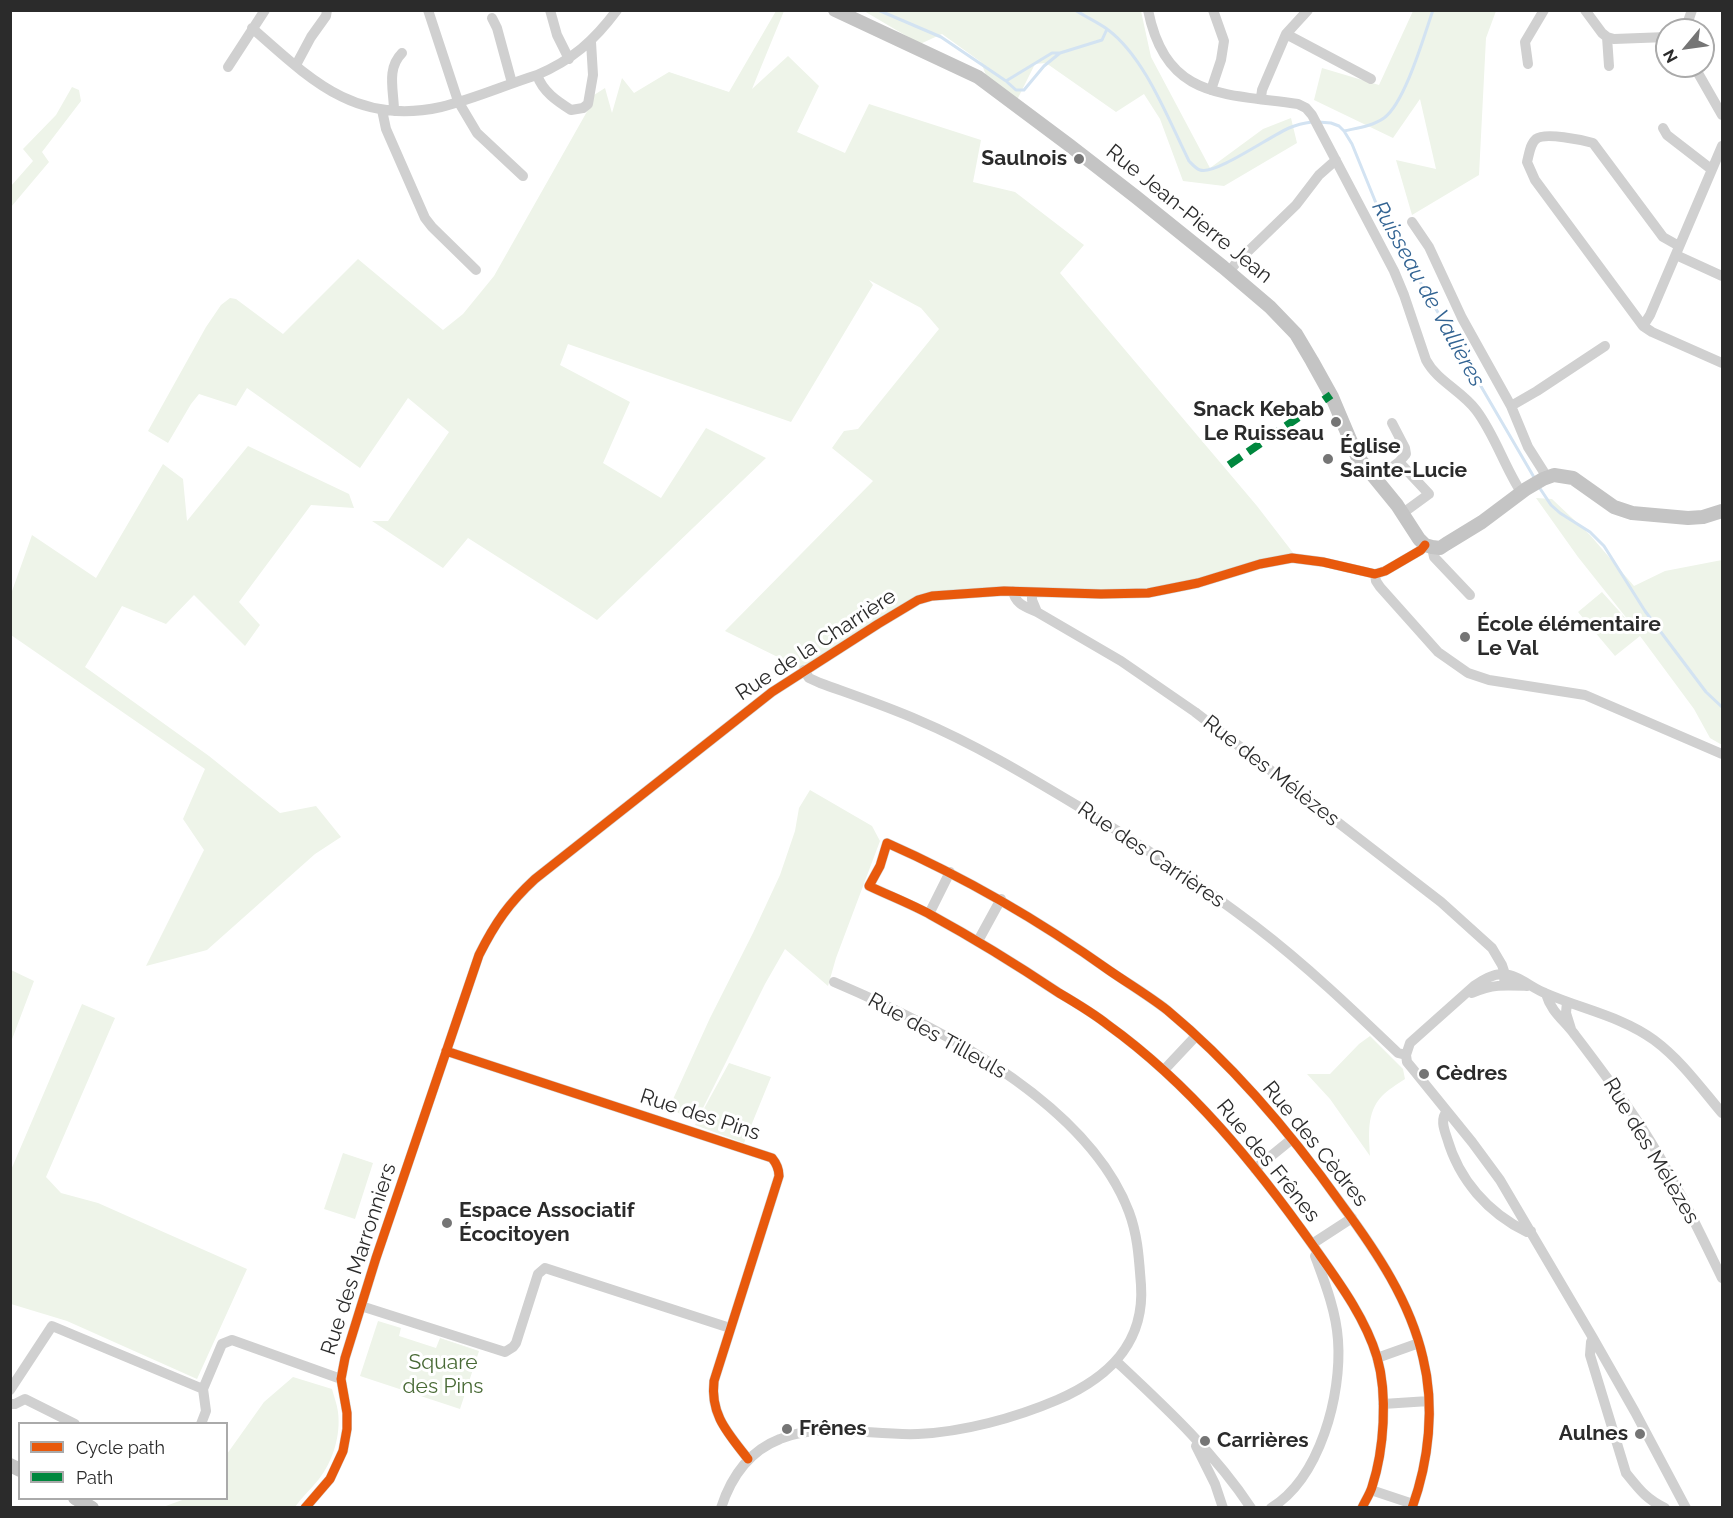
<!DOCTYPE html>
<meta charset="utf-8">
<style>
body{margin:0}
#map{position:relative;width:1733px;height:1518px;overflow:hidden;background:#fff;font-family:Raleway,sans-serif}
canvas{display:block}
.frame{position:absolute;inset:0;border:12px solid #2b2b2b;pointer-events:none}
.legend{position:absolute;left:18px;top:1422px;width:210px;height:78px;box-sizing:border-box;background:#fff;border:2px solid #aaa;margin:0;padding:8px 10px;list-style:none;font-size:18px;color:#2b2b2b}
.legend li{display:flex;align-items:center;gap:12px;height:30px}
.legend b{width:30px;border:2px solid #aaa}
.north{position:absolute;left:1655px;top:18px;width:60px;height:60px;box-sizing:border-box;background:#fff;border:2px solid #aaa;border-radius:50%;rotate:241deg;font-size:16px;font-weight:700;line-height:24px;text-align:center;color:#2b2b2b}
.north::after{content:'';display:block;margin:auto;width:21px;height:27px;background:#757575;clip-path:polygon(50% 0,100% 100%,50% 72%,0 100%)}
</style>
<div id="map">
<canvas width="1733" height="1518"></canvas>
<div class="frame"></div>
<ul class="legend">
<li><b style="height:8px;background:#e8590c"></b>Cycle path</li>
<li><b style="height:8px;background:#00873e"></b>Path</li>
</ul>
<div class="north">N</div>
</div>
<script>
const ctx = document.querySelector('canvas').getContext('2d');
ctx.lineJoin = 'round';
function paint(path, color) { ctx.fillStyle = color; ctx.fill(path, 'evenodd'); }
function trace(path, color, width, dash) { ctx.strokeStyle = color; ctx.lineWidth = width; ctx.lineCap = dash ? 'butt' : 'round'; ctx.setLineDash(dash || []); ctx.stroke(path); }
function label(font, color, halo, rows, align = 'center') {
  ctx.font = font + ' Raleway,sans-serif'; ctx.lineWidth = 6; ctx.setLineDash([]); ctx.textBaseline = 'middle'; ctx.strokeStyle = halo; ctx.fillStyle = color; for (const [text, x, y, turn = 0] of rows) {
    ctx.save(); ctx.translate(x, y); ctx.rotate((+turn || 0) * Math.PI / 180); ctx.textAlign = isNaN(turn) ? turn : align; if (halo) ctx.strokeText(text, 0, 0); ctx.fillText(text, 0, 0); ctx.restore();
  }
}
const green = new Path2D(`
 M776 11H784L752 89 788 56 819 86 797 132 845 153 869 104 981 140 973 182 1015 192 1084 245 1060 273 1257 506 1294 554 1181 587 932 596 804 670 725 631 873 481 832 448 844 431 858 429 939 329 921 308 869 280 873 285 791 422 568 344 560 365 630 402 603 463 661 498 706 428 766 458 597 620 468 538 443 568 372 521H388L449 432 408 398 360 468 247 388 236 406 199 394 191 404 168 443 148 431 206 327 221 305 230 298 236 299 283 334 358 259 443 330 463 314 494 276 589 108 594 95 605 88 612 113 622 78 634 93 669 72 729 92Z
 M864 11H1141L1151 57 1210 168 1263 129 1291 118 1297 143 1224 186 1183 181 1160 119 1144 94 1116 112 1046 63 1035 64 1017 100 987 78 981 62 942 34 920 44Z
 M1413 11H1496L1486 38 1479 175 1412 215 1396 160 1436 169 1420 99 1393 138 1314 100 1322 68 1379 85Z
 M72 87 79 90 81 101 42 152 49 162 11 207V186L33 161 23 149 56 115Z
 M248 446 349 494 354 508 311 505 239 602 260 625 245 646 194 595 166 624 122 606 85 667 209 756 280 813 316 806 341 837 315 854 207 950 146 966 204 850 183 819 205 769 11 635V594L32 535 96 578 163 464 183 479 187 521Z
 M1536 498 1552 499 1590 535 1634 586 1665 571 1722 560V745L1710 738 1694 709 1640 636 1615 656 1578 612 1602 592 1636 630 1578 557Z
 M810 790 872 826 880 841 836 958 828 986 785 949 765 984 696 1122 669 1108 710 1018 753 933 780 875 795 831 799 808Z
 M11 970 34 981 11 1042Z
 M82 1004 115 1018 46 1177 61 1193 98 1203 247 1269 197 1379 67 1321 11 1304V1170Z
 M1370 1036 1403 1069 1405 1079C1397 1084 1388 1090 1382 1096 1366 1113 1369 1135 1370 1156L1330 1099 1307 1074H1330L1359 1044Z
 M729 1063 771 1077 744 1143 695 1125Z
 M343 1153 373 1163 355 1219 324 1209Z
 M378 1321 401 1328 399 1336 436 1348 440 1338 479 1351 460 1409 360 1376Z
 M293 1377 332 1389C334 1397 337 1404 338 1412 341 1435 333 1461 319 1479 311 1489 302 1497 295 1507H163L185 1499 226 1498 227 1454 264 1402Z`);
const stream = new Path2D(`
 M878 10 941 37 1006 81 1016 90H1024L1044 66 1060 53 1102 40 1107 29
 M1075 10C1086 17 1097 22 1107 29 1145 57 1168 119 1189 161 1192 164 1196 169 1200 170 1214 176 1272 135 1289 128 1296 125 1304 123 1312 122
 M1006 81 1052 53H1059
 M1318 122 1331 123 1339 126 1344 131 1352 144 1380 213 1535 479
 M1344 131C1357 128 1373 126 1384 118 1405 103 1424 36 1433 10
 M1539 487 1551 505 1560 513 1590 532 1604 546 1645 611 1706 692 1722 707`);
const minor = new Path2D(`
 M428 10 458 101 477 133 523 176
 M550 10 557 35 569 59
 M1148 10C1166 100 1224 93 1298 104L1306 108 1312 115 1394 271 1404 295 1426 360C1437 381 1462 391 1476 410 1495 435 1504 466 1521 492
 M1585 10 1602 33 1607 37 1614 39 1667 37
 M492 18 497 28 512 83
 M252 28C311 80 356 126 441 107 474 99 505 85 537 75 572 60 594 41 617 10
 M1685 30 1692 10
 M1286 34 1371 79
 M1607 37 1609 66
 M1528 64 1525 42 1544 10
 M296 65 311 37 326 16 327 10
 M1694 66 1722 115
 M228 67 265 10
 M537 75C543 92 557 101 571 110L583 108 588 104 593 75 591 42
 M1211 90 1221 60 1224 41 1213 10
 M1261 98 1262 90 1286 34 1308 10
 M382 110 386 129 425 218 432 227 476 270
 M394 111C394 91 386 69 402 53
 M1663 128 1667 135 1711 169
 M1722 146 1650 315 1643 326 1652 332 1722 363
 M1412 222 1429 247 1462 318 1511 406 1528 447 1547 477
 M1676 255 1722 276
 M1229 272 1236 263 1296 205 1319 175 1336 160
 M1643 326 1535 180 1527 162C1529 155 1530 144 1536 139 1545 132 1582 140 1593 143L1663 237 1679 246
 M1511 406 1537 391 1605 346
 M1399 462 1429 494 1403 513
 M1377 479 1399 462 1406 454 1405 448 1392 423
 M1432 547 1434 557 1470 595
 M1375 574 1376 581 1380 587 1438 652 1468 673 1489 680 1585 695 1722 754
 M1013 591C1015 604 1026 607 1037 612L1032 600V592
 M1037 612 1121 661 1195 712 1441 902 1492 948 1502 965 1505 974 1504 984
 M804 670 809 678 820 683C853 695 886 706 918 720 977 745 1031 778 1086 811 1144 847 1201 885 1255 926 1306 965 1352 1009 1398 1053L1406 1055
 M929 914 950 872
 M978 941 1001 899
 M1472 993C1493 984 1505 985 1527 986
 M1546 994C1551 1012 1565 1021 1575 1035 1598 1065 1621 1096 1642 1128 1673 1176 1697 1227 1722 1278
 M1567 1002 1566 1013 1571 1029
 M446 1051 772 1158C777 1164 779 1169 779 1176L714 1381C710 1415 728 1433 748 1459
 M1406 1055 1407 1062 1412 1068 1472 1142 1500 1180 1593 1338 1635 1412 1686 1508
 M1406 1055 1410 1043 1474 986C1483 980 1492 974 1503 974 1518 975 1532 988 1545 993 1581 1009 1621 1016 1654 1040 1681 1060 1701 1088 1722 1113
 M1164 1070 1195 1037
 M1447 1111C1440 1119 1444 1129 1447 1138 1459 1180 1488 1213 1527 1232L1531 1231
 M1255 1169 1292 1139
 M1312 1244 1352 1218
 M361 1306 505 1352 513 1347 516 1343 538 1274 545 1268 730 1328
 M1593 1338 1591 1342 1590 1355 1626 1473C1639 1489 1646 1499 1665 1508
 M1377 1358 1419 1343
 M1117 1362C1165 1407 1214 1452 1251 1508
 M10 1390 52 1326 203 1389 222 1344 232 1340 341 1379
 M10 1404H15L25 1399 75 1424
 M1383 1404 1429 1401
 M201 1424 206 1411 203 1389
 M1196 1446 1215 1484 1223 1508
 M1371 1490 1413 1504
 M305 1508 330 1479 343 1451 347 1429V1413L341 1379 345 1358 376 1258 479 955C495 923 509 903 535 879L772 692 878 624 918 600 932 596 1004 591 1101 594 1148 593 1198 583 1260 564 1292 558 1323 562 1375 574 1385 571 1421 550 1425 545
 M721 1508C731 1477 749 1451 780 1439 821 1422 873 1436 918 1434 963 1432 1015 1418 1057 1400 1108 1378 1145 1344 1141 1285 1139 1260 1138 1236 1129 1212 1088 1103 935 1025 834 982
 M1271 1508C1320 1478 1342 1395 1338 1340 1336 1311 1325 1283 1315 1256
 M1362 1508C1365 1501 1370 1494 1372 1487 1384 1450 1388 1395 1377 1357 1365 1317 1338 1281 1314 1247 1256 1165 1190 1084 1108 1025 1093 1013 1076 1003 1059 993 1017 965 975 939 931 915 911 904 890 896 869 886L880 866 887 843C966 878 1040 921 1110 971 1129 984 1149 996 1167 1010 1232 1064 1293 1136 1342 1205 1376 1251 1410 1301 1423 1358 1435 1406 1429 1461 1412 1508`);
const major = new Path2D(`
 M835 10 978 77 1069 145 1136 197 1223 267 1270 307 1296 334 1312 361 1332 397 1357 456 1397 505 1419 539 1425 545 1432 547 1440 548 1446 544 1482 522 1526 489 1543 479 1554 475 1573 478 1614 507 1632 513 1688 518 1703 517 1722 511
 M10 1465 20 1470
 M75 1498 92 1508`);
const quiet = new Path2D(`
 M1229 465 1331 395`);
const cycleway = new Path2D(`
 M446 1051 772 1158C777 1164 779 1169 779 1176L714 1381C710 1415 728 1433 748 1459
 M305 1508 330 1479 343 1451 347 1429V1413L341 1379 345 1358 376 1258 479 955C495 923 509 903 535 879L772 692 878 624 918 600 932 596 1004 591 1101 594 1148 593 1198 583 1260 564 1292 558 1323 562 1375 574 1385 571 1421 550 1425 545
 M1362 1508C1365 1501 1370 1494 1372 1487 1384 1450 1388 1395 1377 1357 1365 1317 1338 1281 1314 1247 1256 1165 1190 1084 1108 1025 1093 1013 1076 1003 1059 993 1017 965 975 939 931 915 911 904 890 896 869 886L880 866 887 843C966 878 1040 921 1110 971 1129 984 1149 996 1167 1010 1232 1064 1293 1136 1342 1205 1376 1251 1410 1301 1423 1358 1435 1406 1429 1461 1412 1508`);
const markers = [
 [1079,159,6,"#757575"],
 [1336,422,6,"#757575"],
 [1328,459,6,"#757575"],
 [1465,637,6,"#757575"],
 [1424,1074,6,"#757575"],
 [447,1223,6,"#757575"],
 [787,1429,6,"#757575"],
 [1640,1434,6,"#757575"],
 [1205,1441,6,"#757575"]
];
const poiNames = [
 ["Saulnois",1067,159,"right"],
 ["Snack Kebab",1324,410,"right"],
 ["Le Ruisseau",1324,434,"right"],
 ["Église",1340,447],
 ["Sainte-Lucie",1340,471],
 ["École élémentaire",1477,625],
 ["Le Val",1477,649],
 ["Cèdres",1436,1074],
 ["Espace Associatif",459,1211],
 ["Écocitoyen",459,1235],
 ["Frênes",799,1429],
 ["Aulnes",1628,1434,"right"],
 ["Carrières",1217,1441]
];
const streetNames = [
 ["Rue Jean-Pierre Jean",1189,214,39],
 ["Rue de la Charrière",816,645,-33],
 ["Rue des Mélèzes",1271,771,38],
 ["Rue des Carrières",1151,855,34],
 ["Rue des Tilleuls",937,1036,29],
 ["Rue des Pins",700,1115,18],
 ["Rue des Cèdres",1315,1144,51],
 ["Rue des Mélèzes",1651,1151,59],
 ["Rue des Frênes",1268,1161,51],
 ["Rue des Marronniers",359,1259,-72]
];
const parkNames = [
 ["Square",443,1363],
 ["des Pins",443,1387]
];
const waterNames = [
 ["Ruisseau de Vallières",1428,294,61]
];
paint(green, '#eef4e9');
trace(stream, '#d3e3f2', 3);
trace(minor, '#d0d0d0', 10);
trace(major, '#c4c4c4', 14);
trace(quiet, '#00873e', 8, [15, 8]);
trace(cycleway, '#e8590c', 9);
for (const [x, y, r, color] of markers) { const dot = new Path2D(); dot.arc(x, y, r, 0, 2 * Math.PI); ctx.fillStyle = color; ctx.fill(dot); trace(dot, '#fff', 2); }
label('bold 21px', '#2b2b2b', '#fff', poiNames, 'left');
label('21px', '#2b2b2b', '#fff', streetNames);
label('21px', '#496a36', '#fff', parkNames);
label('italic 22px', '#336493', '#fff', waterNames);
</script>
